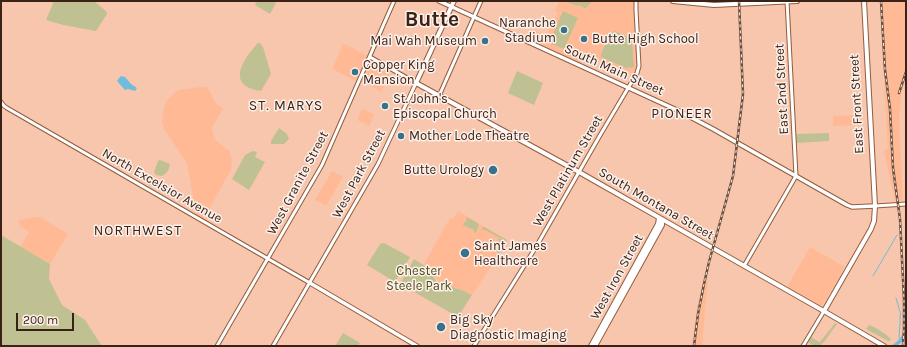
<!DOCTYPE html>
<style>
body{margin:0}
#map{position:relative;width:907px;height:347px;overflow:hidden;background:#f8c6ac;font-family:Karla,sans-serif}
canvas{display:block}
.frame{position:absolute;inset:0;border:2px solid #3a2316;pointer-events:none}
.scale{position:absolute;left:16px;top:313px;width:58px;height:18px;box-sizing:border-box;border:2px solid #3a2316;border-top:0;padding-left:5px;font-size:12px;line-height:14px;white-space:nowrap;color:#3a2316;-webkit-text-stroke:3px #fdf0ea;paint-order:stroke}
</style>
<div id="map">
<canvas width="907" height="347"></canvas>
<div class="frame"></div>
<div class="scale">200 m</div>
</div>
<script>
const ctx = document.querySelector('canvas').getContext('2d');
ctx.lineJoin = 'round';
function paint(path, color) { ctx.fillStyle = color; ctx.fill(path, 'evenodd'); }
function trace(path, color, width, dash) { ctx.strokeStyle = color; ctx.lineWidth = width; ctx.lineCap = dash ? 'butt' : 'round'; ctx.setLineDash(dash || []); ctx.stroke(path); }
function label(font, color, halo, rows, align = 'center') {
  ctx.font = font + ' Karla,sans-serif'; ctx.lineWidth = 3; ctx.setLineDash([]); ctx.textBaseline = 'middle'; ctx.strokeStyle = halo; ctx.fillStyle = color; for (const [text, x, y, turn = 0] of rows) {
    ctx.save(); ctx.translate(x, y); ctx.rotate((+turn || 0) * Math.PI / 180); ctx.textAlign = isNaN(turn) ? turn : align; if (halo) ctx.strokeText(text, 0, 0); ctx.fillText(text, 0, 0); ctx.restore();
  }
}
const built = new Path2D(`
 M558 1H635L638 69 636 75 585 53 579 65 528 42 534 30 546 35 551 25H552L558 13 555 12 559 2Z
 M881 1H906V79L902 88 899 117 903 201H895L884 151 888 148 885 101Z
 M343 44 347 45 370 57 358 82 332 69Z
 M370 62 390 73 381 92 362 81Z
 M199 87H207L217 105 223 108 212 128 214 138 219 143 230 151 232 160 231 170 203 219 196 214 187 163 164 129 162 121 164 107 166 102 174 93 179 90Z
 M362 109 374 114 369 126 357 120Z
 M856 115 857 125 833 126V116Z
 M332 171 343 177 326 206 315 200Z
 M458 211 507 240 502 250 472 295 462 290 444 285 439 282 432 273 430 268 424 264 450 218 453 219Z
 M36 217H40L68 234 50 264 20 247 29 232 20 226 19 220Z
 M810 247 845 267 823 305 821 306 787 287Z
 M704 277 708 279 702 346H692L697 307Z`);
const green = new Path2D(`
 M54 1H94L107 12V14L96 31 63 25 46 20Z
 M257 1H273L276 3 270 14 255 5Z
 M564 1H592L585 9 583 7 579 5 577 6Z
 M563 11 578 18 564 49 549 43Z
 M615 31 632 39 634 67 626 68 601 57V54L608 39 607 36Z
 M258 43H260L263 47 271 74 261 91C225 86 243 59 258 43Z
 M517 71 543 83 534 105 508 93Z
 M279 128 287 134 289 139 284 144H271V141Z
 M829 133V141L797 143 796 134Z
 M253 151 257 152 255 157 265 162 249 190 232 179 245 155Z
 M160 160 170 164C169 170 167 173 162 176L156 175 154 172 158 161Z
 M467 217 479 224 476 233 474 232V230L463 225 459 231 464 223 466 221Z
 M483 227H484L507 240 502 250 496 258 498 253 497 252V250L483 242 494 248 495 246 496 247 500 241 498 240 499 239H502L485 230H482Z
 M1 235 50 264 49 279 62 305 85 320 102 346H1Z
 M384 243 410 257 395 282 367 265 380 244Z
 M414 259 430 269 432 274 436 281 440 284 462 290 472 295 458 317 400 284Z
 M835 323 837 324 824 342 819 346H814L808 342 811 337 819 342H820Z
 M869 325C877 328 885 333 891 339V340L888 341 866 329Z
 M343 333 360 343 358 346H335Z`);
const water = new Path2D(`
 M121 76 125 77 131 84 137 88 135 91 128 89 125 90 117 81 119 78Z`);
const stream = new Path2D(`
 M873 276 897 235
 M896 298 901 315H900V324L899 337 901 340`);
const river = new Path2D(`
 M894 346 899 342 906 334`);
const tertiary = new Path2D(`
 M439 96 481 1
 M1 102 4 106 7 108 310 283
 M875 206 906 204
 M744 266 796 176 787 1
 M217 346 322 165 394 1
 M273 346 378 164 416 83 370 57
 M474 346 536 247 599 137 637 73 639 66 636 10V1
 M803 346 824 311`);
const secondary = new Path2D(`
 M439 1 679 111 713 129 847 205 852 207 875 206
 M310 283 417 346`);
const primary = new Path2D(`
 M454 1 416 83 579 172 674 226 822 310 884 346
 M673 1 714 5 797 1
 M824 311 871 229 874 221 875 206 864 1
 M591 346 658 224 659 218
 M595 346 662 225V219`);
const rail = new Path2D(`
 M881 1 885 70 890 109 893 168 900 219 904 299V329L903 346
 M899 93 906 72
 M694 346 698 314 704 284 709 262 733 176 743 94 739 1`);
const markers = [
 [564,30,4,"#38718a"],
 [584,39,4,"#38718a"],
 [485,41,4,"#38718a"],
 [355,72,4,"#38718a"],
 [385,106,4,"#38718a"],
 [401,136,4,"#38718a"],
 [493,170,5,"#38718a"],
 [465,253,5,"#38718a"],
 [441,327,5,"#38718a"]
];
const poiNames = [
 ["Naranche",556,23,"right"],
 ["Stadium",556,38,"right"],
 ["Butte High School",592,39],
 ["Mai Wah Museum",477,41,"right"],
 ["Copper King",363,65],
 ["Mansion",363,80],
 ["St. John's",393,99],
 ["Episcopal Church",393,114],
 ["Mother Lode Theatre",409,136],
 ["Butte Urology",484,170,"right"],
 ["Saint James",474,246],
 ["Healthcare",474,261],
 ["Big Sky",450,320],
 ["Diagnostic Imaging",450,335]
];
const streetNames = [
 ["South Main Street",614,70,24],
 ["East 2nd Street",782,89,-93],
 ["East Front Street",857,104,-93],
 ["West Platinum Street",568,171,-60],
 ["West Park Street",359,174,-62],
 ["West Granite Street",298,183,-62],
 ["North Excelsior Avenue",162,186,30],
 ["South Montana Street",656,204,30],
 ["West Iron Street",617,277,-61]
];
const parkNames = [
 ["Chester",419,271],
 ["Steele Park",419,286]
];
const neighbourhoodNames = [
 ["ST. MARYS",286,106],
 ["PIONEER",682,114],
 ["NORTHWEST",138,231]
];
const townNames = [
 ["Butte",432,20]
];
paint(built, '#ffba95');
paint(green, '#bfc193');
paint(water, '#71bbdd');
trace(stream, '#71bbdd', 1);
trace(river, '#71bbdd', 3.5);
trace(tertiary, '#925c3e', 5);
trace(secondary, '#925c3e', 5.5);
trace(primary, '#925c3e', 6);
trace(tertiary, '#fff', 3);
trace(secondary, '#fff', 3.5);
trace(primary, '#fff', 4);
trace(rail, '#6c4e3d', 2.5);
trace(rail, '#fdf0ea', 1, [3]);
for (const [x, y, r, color] of markers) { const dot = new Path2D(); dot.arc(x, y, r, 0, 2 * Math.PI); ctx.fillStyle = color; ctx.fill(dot); trace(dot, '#fdf0ea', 1.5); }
label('13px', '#3a2316', '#fdf0ea', poiNames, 'left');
label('13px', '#3a2316', '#fdf0ea', streetNames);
label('13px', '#4d4d1a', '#fdf0ea', parkNames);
ctx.letterSpacing = '1px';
label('14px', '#3a2316', '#fdf0ea', neighbourhoodNames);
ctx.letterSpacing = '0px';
label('bold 21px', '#3a2316', '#fdf0ea', townNames);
</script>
